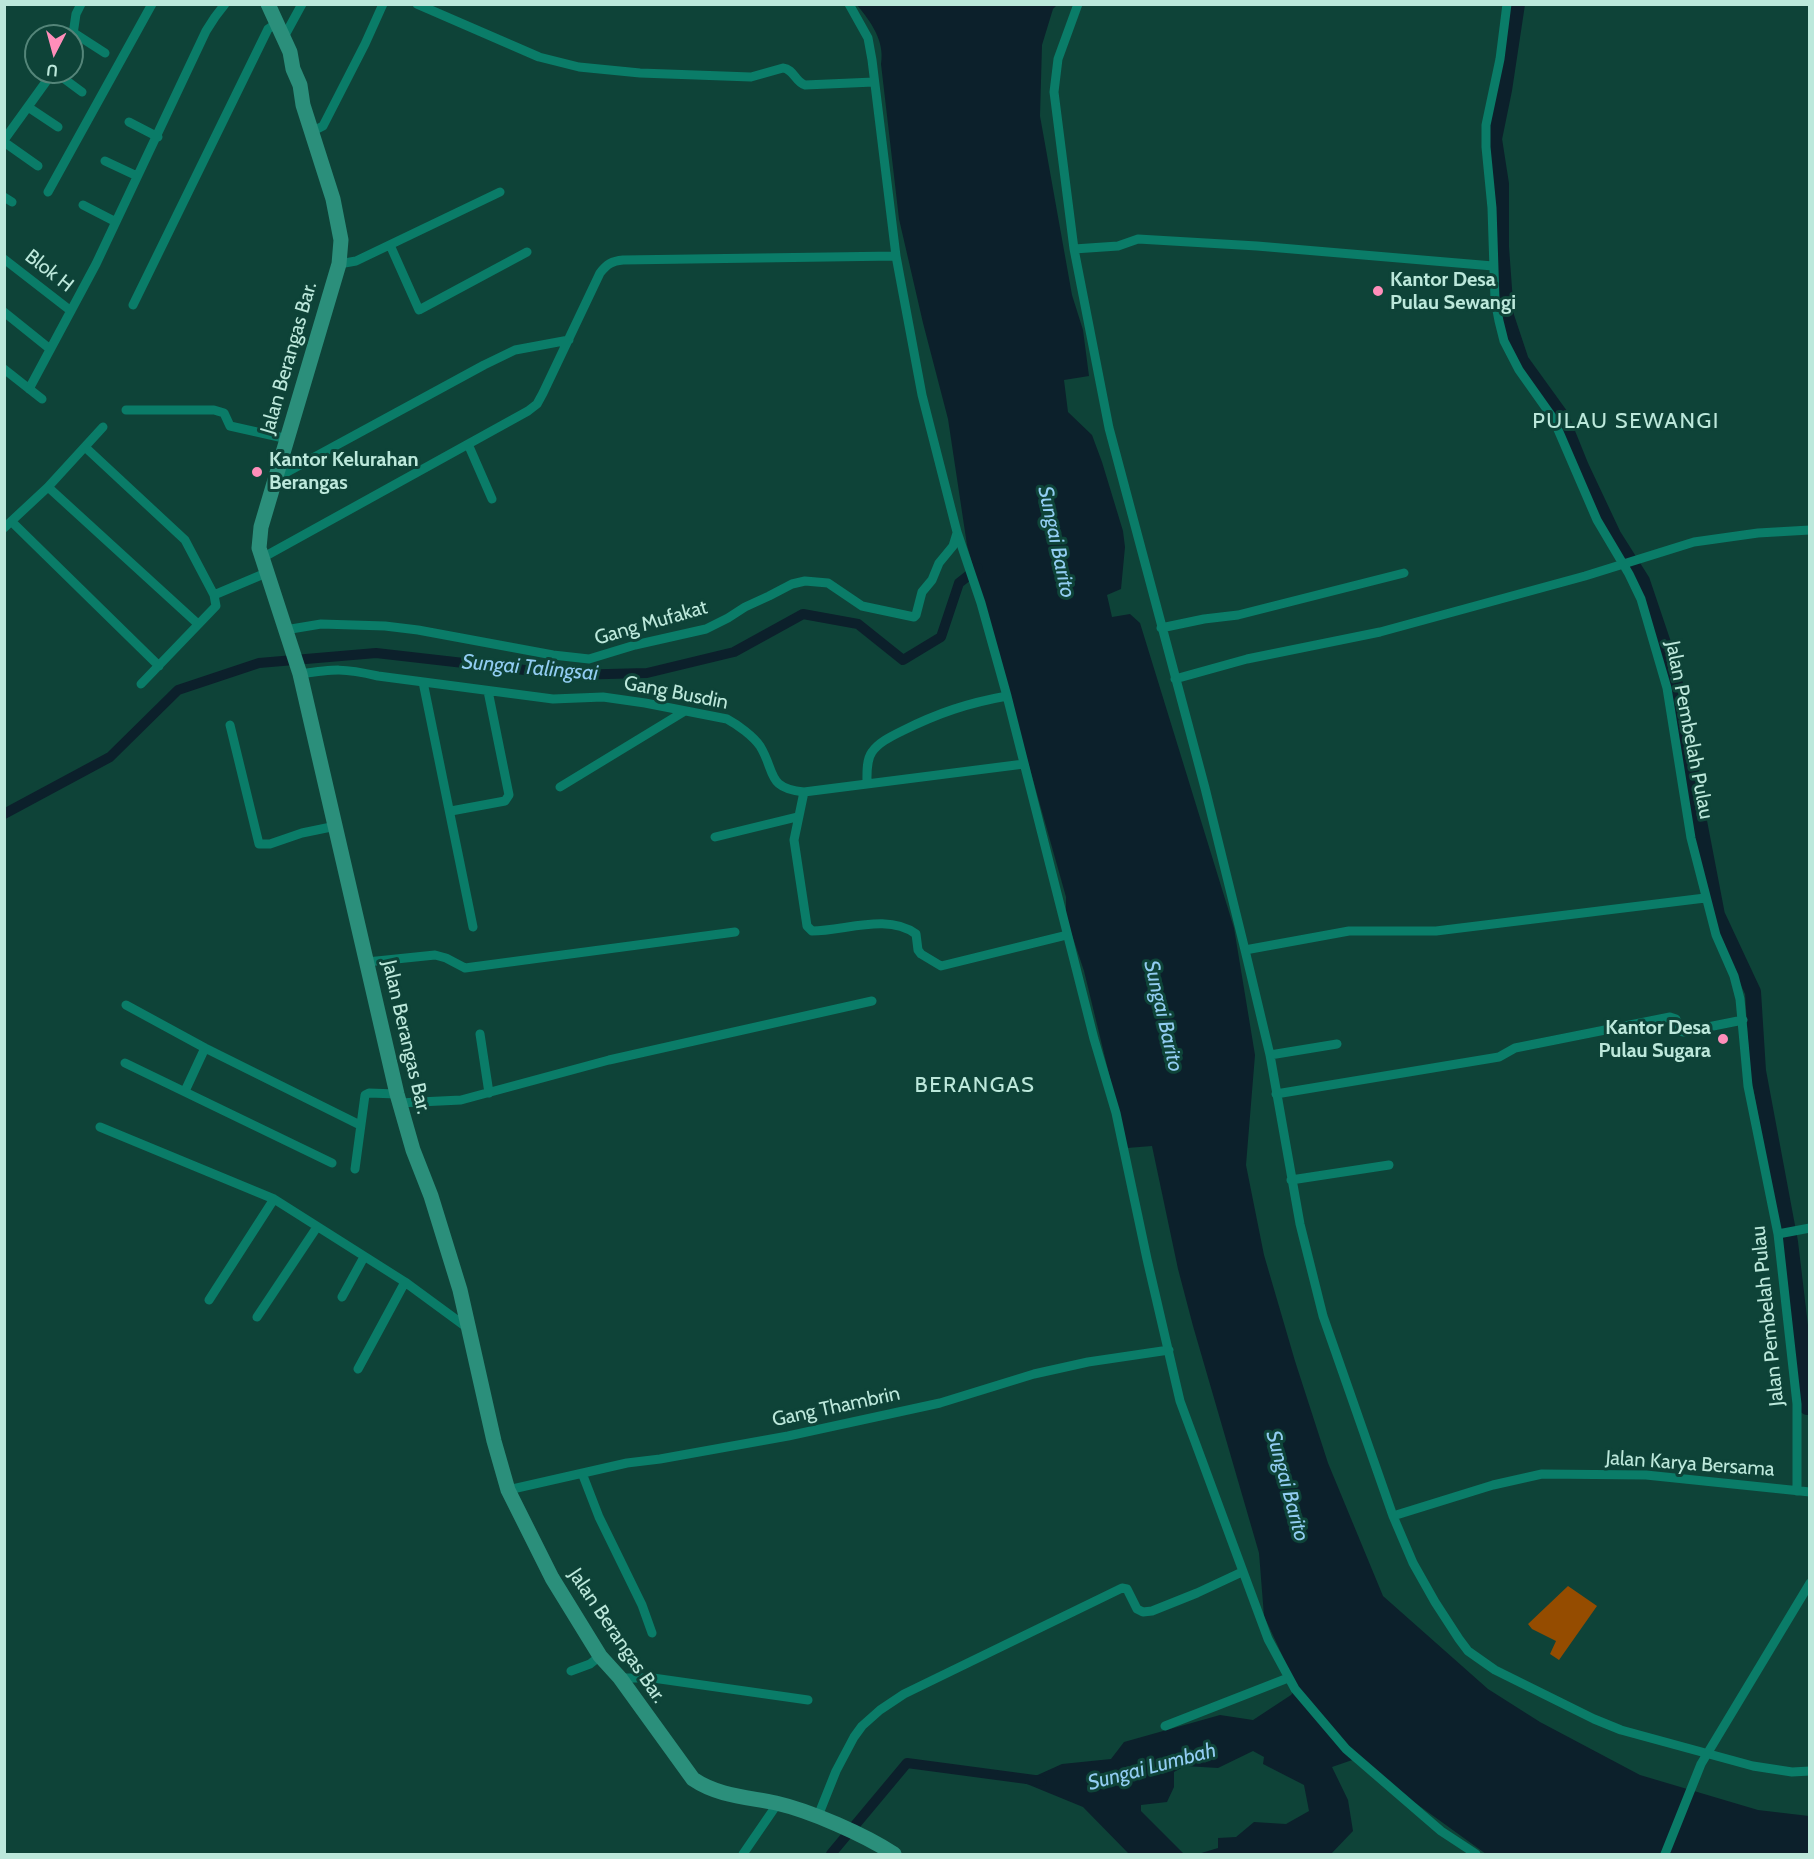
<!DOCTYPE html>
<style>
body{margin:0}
#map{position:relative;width:1814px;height:1859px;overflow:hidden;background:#0e4338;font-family:Cabin,sans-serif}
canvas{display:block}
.frame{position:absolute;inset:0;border:6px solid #bce8db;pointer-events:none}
.north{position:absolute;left:24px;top:24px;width:60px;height:60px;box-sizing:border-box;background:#0e4338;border:2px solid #548579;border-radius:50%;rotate:186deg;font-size:16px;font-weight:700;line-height:24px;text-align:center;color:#bce8db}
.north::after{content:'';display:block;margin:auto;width:21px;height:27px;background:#ff8eba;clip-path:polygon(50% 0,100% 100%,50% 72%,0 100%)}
</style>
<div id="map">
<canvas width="1814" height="1859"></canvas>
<div class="frame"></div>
<div class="north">U</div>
</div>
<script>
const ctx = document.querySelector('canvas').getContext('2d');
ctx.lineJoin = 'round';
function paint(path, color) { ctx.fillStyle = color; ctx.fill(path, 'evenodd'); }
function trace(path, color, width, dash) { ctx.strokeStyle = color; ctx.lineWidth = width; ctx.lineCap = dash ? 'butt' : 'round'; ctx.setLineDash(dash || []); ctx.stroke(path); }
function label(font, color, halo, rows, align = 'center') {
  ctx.font = font + ' Cabin,sans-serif'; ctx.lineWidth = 6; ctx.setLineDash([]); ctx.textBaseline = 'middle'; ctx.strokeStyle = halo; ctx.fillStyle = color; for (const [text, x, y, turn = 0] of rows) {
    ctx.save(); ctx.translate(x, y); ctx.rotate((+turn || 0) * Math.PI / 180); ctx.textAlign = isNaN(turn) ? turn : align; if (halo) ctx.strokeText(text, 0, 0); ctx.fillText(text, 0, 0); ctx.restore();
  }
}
const green = new Path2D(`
 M1568 1586 1597 1606 1559 1660 1550 1654 1556 1641 1532 1629 1528 1624Z`);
const water = new Path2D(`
 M857 5H1057L1053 9 1042 45 1040 116 1072 295 1083 330 1089 376 1064 380 1068 412 1092 435 1102 462 1123 531 1125 547 1121 589 1107 595 1112 617 1130 614 1140 623 1234 928 1255 1055 1246 1165 1264 1255 1295 1361 1328 1463 1383 1596 1488 1689 1540 1722 1640 1775 1758 1810 1809 1816V1854H1486L1396 1789 1361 1757 1332 1767 1348 1800 1353 1831 1331 1854H1198L1218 1848V1838L1236 1837 1254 1822 1286 1824 1309 1811 1304 1785 1263 1764 1264 1757 1253 1751 1218 1768 1185 1766 1174 1772V1787L1167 1802 1141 1805V1811L1184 1854H1129L1083 1807 1022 1782 1062 1764 1111 1759 1124 1742 1220 1715 1253 1720 1291 1695 1297 1687 1264 1616 1259 1553 1193 1326 1178 1269 1152 1146 1127 1148 1084 971 1066 917V897L967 545 948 419 923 323 899 219 881 64C885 41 871 22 857 5Z`);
const canal = new Path2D(`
 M4 814 110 757 178 690 259 663 376 653 569 675 647 673 734 652 803 614 858 624 903 660 941 637 959 583 978 568
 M831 1854 907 1763 1042 1781`);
const river = new Path2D(`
 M1517 4 1504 90 1494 139 1501 184V247L1506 316 1521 361 1560 415 1581 467 1613 535 1642 581 1669 661 1683 716 1698 816 1717 915 1753 992 1758 1071 1790 1242 1800 1326 1807 1407`);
const minor = new Path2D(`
 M417 4 539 57 579 67 640 73 751 77 783 68C794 69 795 82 805 85L874 82
 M849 4 868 38 872 60 896 256 922 395 957 532 981 603 1007 696 1094 1039 1116 1113 1147 1259 1180 1401 1268 1639 1295 1689 1346 1749 1441 1831 1476 1854
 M1078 4 1058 59 1054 92 1074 249 1109 428 1205 788 1245 950 1270 1055 1300 1224 1323 1316 1393 1516 1413 1563 1435 1602 1459 1639 1468 1651 1495 1670 1594 1719 1621 1730 1753 1766 1792 1772 1810 1771
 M1507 4 1500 59 1486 125V147L1492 208 1495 300 1499 321 1504 341 1519 370 1553 418 1597 520 1629 574 1641 599 1667 688 1691 838 1716 935 1734 976 1740 999 1748 1086 1778 1234 1797 1404V1491
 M74 33 105 53
 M284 37 302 4
 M72 41 76 14 81 4
 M55 72 82 92
 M28 107 58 127
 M129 122 158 137
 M313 131 323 126 365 44 383 4
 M4 140 53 72
 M4 142 38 166
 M105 161 137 176
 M48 192 152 4
 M4 197 12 202
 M83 205 116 222
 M390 245 419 310 527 252
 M1074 249 1118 246 1138 239 1257 246 1493 266
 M4 259 71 311
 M339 264 356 261 500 192
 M133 305 268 29 277 23
 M4 312 50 349
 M4 369 42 399
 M29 389 96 264 206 31 215 17 225 4
 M126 410H214L224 413 230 426 288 439
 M468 444 492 499
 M85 447 185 540 214 595
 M276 478 484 365 515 350 569 340
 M48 487 198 624
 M12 522 159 666
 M4 528 48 487 103 427
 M262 558 528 411 537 404 543 393 600 273C607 264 612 261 623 260L896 256
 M1161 628 1204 619 1238 615 1404 573
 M285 630 321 624 385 626 418 630 553 655 589 659 635 645 706 629 728 618 745 607 769 596 792 584 805 581 828 583 862 606 914 617 916 615 922 592 932 580 939 563 953 546 957 533
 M300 674C335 669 343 668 378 676L553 699 603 697 645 703 727 719C738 725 753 736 760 746 776 772 766 788 804 792L1024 764
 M1175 679 1247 659 1380 632 1585 576 1694 542 1758 533 1810 530
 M423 682 473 927
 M141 684 216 606 214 595 266 573
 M230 725 259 844H270L302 833 336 826
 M867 784C867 774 866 760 872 752 879 742 892 736 902 731 938 713 968 703 1007 696
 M560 787 685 711
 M804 792 794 840 807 926 812 931C845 931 887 913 916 934L918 950 921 954 941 966 1067 935
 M451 811 505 801 509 795 488 691
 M715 837 797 817
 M1245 950 1349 931H1436L1705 898
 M367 962 435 955 446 958 465 968 735 932
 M126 1005 205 1048 360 1125
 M480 1034 489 1093
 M1270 1055 1337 1044
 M125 1063 332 1163
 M185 1091 205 1048
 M1276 1094 1499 1057 1515 1048 1670 1017 1676 1019 1679 1031 1683 1032 1743 1020
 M399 1103 461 1100 609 1060 872 1001
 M100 1127 274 1199 405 1282 469 1329
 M355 1169 365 1095 369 1093 397 1094
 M1291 1180 1389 1165
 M1778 1234 1810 1228
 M342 1297 364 1257
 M209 1300 274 1199
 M257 1317 317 1227
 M358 1369 405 1282
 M582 1473 599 1517 642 1605 652 1633
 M508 1490 627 1463 660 1459 788 1436 940 1403 1034 1374 1088 1362 1169 1350
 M1393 1516 1493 1485 1542 1474 1646 1475 1810 1492
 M571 1671 590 1664 600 1656
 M620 1678H653L808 1700
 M1165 1726 1288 1678
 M818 1816 836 1771 854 1737 862 1726 880 1710 904 1694 1122 1588 1127 1589 1137 1609 1143 1612 1152 1611 1197 1593 1242 1572
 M743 1854 778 1803
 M1665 1854 1701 1764 1810 1583`);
const primary = new Path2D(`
 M268 4 290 52 293 69 300 85 303 105 333 199 341 240 339 264 261 527 259 548 300 674 397 1094 413 1150 431 1196 460 1290 494 1441 508 1490 552 1578 600 1656 620 1678 693 1779C718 1796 747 1797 776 1803 811 1811 865 1835 894 1854`);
const markers = [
 [1378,291,6,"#ff8eba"],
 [257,472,6,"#ff8eba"],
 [1723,1039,6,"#ff8eba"]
];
const streetNames = [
 ["Blok H",49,271,38],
 ["Jalan Berangas Bar.",289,358,-74],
 ["Gang Mufakat",651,623,-16],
 ["Gang Busdin",676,693,11],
 ["Jalan Pembelah Pulau",1689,730,79],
 ["Jalan Berangas Bar.",406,1037,77],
 ["Jalan Pembelah Pulau",1768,1316,-96],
 ["Gang Thambrin",836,1407,-12],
 ["Jalan Karya Bersama",1690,1464,4],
 ["Jalan Berangas Bar.",617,1636,56]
];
const poiNames = [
 ["Kantor Desa",1390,280],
 ["Pulau Sewangi",1390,303],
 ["Kantor Kelurahan",269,460],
 ["Berangas",269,483],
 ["Kantor Desa",1711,1028,"right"],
 ["Pulau Sugara",1711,1051,"right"]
];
const waterNames = [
 ["Sungai Barito",1056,542,78],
 ["Sungai Talingsai",530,668,5],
 ["Sungai Barito",1163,1016,77],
 ["Sungai Barito",1287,1486,75],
 ["Sungai Lumbah",1152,1767,-15]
];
const quarterNames = [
 ["PULAU SEWANGI",1626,422],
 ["BERANGAS",975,1086]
];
paint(green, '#954c00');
paint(water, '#0c202b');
trace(canal, '#0c202b', 10);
trace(river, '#0c202b', 16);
trace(minor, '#0a7c68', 9);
trace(primary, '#2b8f7b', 15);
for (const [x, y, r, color] of markers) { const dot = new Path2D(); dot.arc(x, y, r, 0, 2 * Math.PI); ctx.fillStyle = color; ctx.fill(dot); trace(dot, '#0e4338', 2); }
label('20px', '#bce8db', '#0e4338', streetNames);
label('bold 20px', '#bce8db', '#0e4338', poiNames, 'left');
label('italic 21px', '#92cdf2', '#0e4338', waterNames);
ctx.letterSpacing = '1.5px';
label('22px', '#bce8db', '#0e4338', quarterNames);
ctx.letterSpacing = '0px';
</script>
